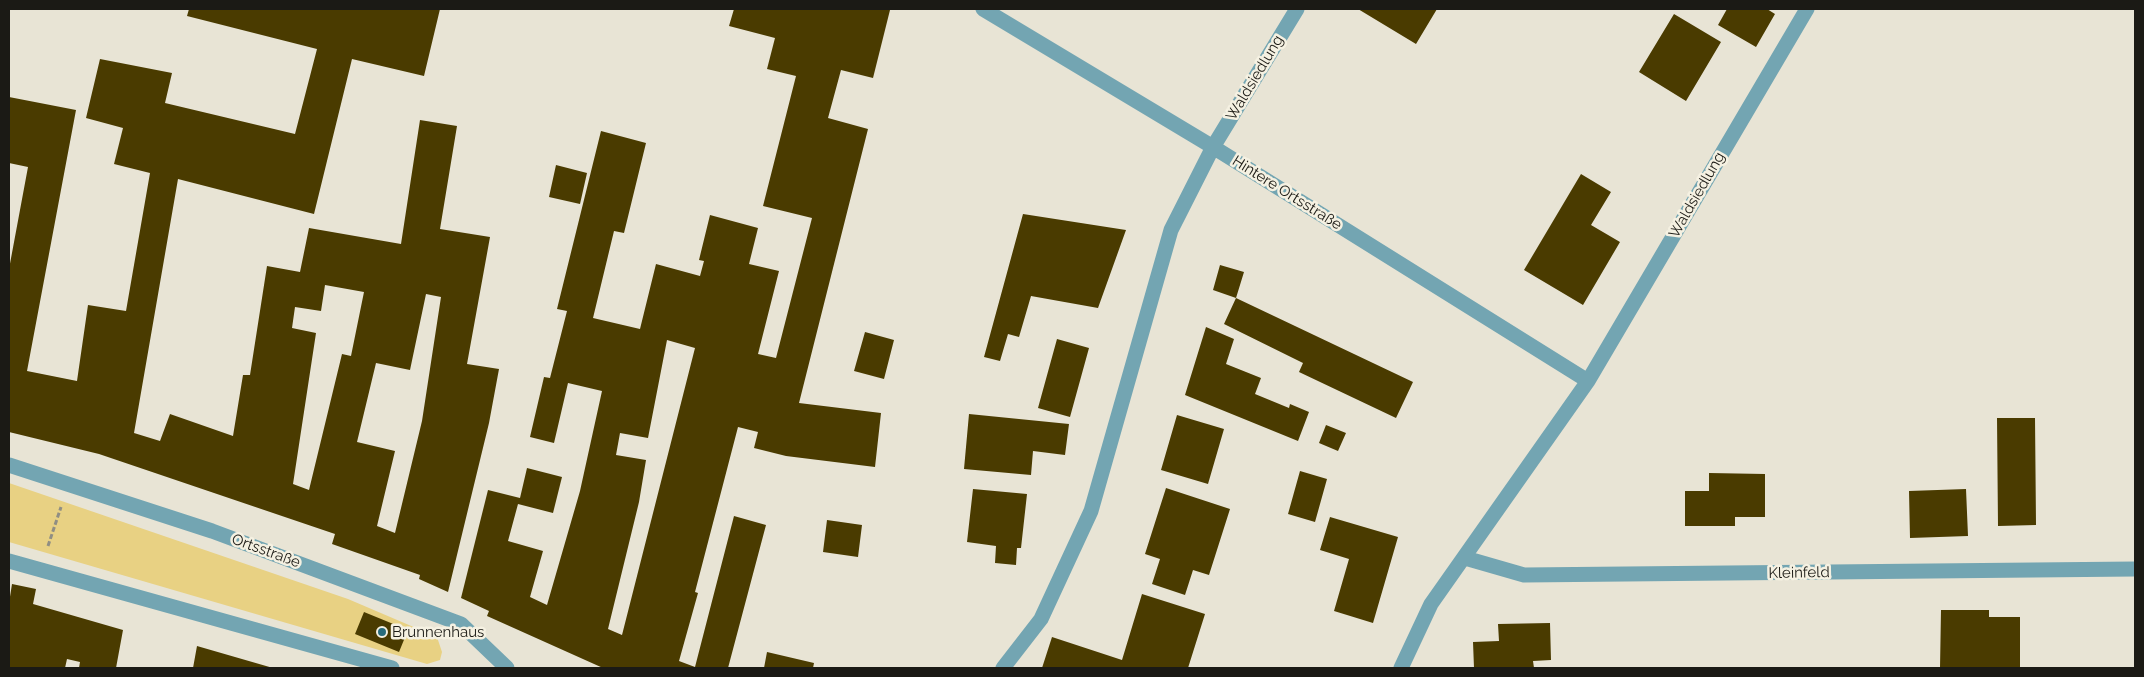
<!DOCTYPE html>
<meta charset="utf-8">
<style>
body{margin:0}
#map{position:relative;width:2144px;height:677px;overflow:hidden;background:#e8e4d5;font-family:Raleway,sans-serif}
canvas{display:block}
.frame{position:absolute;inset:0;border:10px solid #1b1a15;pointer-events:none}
</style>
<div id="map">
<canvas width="2144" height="677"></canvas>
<div class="frame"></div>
</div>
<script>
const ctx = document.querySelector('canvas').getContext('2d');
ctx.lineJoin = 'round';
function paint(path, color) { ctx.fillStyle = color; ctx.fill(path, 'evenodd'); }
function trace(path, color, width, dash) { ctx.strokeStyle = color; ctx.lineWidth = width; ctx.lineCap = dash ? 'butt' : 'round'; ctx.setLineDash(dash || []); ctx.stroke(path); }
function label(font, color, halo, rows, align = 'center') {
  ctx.font = font + ' Raleway,sans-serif'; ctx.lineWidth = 5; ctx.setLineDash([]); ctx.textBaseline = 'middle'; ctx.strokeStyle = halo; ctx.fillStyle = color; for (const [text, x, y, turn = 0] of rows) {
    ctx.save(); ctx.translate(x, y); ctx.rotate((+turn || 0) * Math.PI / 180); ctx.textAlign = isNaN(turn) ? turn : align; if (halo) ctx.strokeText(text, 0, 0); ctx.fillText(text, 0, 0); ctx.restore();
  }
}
const green = new Path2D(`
 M9 483 348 599 437 637 442 652 440 660 427 664 9 542Z`);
const building = new Path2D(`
 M189 9H440L424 76 352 59 314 214 178 179 134 433 160 441 170 414 233 436 243 375H250L267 266 300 272 309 228 401 244 420 120 457 126 440 229 490 237 467 364 499 369 489 423 448 592 419 579 420 575 332 544 335 534 99 454 9 432V269L28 167 9 163V97L76 110 27 371 77 381 88 305 126 311 150 173 114 164 123 128 86 118 100 59 172 73 165 103 295 134 317 49 187 16ZM325 285 364 292 351 356 342 354 309 490 293 484 316 333 292 328 295 307 321 311ZM426 294 441 297 422 421 395 533 377 526 395 451 357 442 376 363 410 370Z
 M734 9 890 10 873 78 841 70 828 118 868 129 799 403 881 413 875 467 786 456 754 448 758 432 738 427 695 592 698 593 679 661 695 667 734 516 766 525 728 668H603L487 616 489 611 461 598 488 490 520 498 527 468 562 477 553 513 518 504 508 541 543 551 530 597 547 605 580 491 602 391 568 383 554 443 530 437 544 377 550 378 567 311 557 309 601 131 646 143 624 233 614 231 593 318 640 329 656 264 700 276 704 261 699 260 710 215 758 228 749 264 779 271 758 354 776 358 812 218 763 206 796 76 767 69 775 38 729 26ZM667 340 695 348 622 635 608 629 639 502 646 460 616 455 620 433 648 438Z
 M1358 9H1437L1416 44Z
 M1727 9H1767L1775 14 1756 47 1718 25Z
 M1674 14 1721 42 1686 101 1639 72Z
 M556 165 587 173 580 204 549 197Z
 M1581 174 1611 192 1591 225 1620 242 1583 305 1524 270Z
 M1023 214 1126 230 1098 308 1031 296 1019 337 1008 334 1000 361 984 357Z
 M1220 265 1244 272 1236 298 1413 382 1396 418 1299 372 1303 363 1224 324 1236 298 1213 290Z
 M1206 327 1234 339 1226 364 1261 378 1255 394 1289 408 1290 404 1309 412 1298 441 1185 395Z
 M865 332 894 340 884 379 854 371Z
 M1057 339 1089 348 1070 417 1038 408Z
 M969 414 1069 424 1065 455 1033 451 1031 475 964 469Z
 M1177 415 1224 429 1208 484 1161 470Z
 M1997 418H2035L2036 525 1998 526Z
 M1326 425 1346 433 1338 451 1319 443Z
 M1300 471 1327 479 1315 522 1288 514Z
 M1709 473 1765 474V517H1735V526H1685V491H1709Z
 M1166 488 1230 509 1209 575 1193 570 1185 595 1152 584 1160 559 1145 554Z
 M973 489 1027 494 1021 548H1017L1016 565 995 563 996 546 967 542Z
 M1966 489 1968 536 1910 538 1909 491Z
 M1330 517 1398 537 1373 623 1334 611 1349 559 1320 550Z
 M827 520 862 525 858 557 823 552Z
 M12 584 36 589 33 604 123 630 116 668H79L80 662 67 659 65 668H9V603Z
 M1142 594 1205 614 1188 668H1042L1052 637 1122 660Z
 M1941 610H1989V617H2020V668H1940Z
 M364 612 408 630 399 652 355 634Z
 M1550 623 1551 660 1533 661 1534 668H1474L1473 642 1499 641 1498 624Z
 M197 646 273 668H193Z
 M767 652 814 663 813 668H764Z`);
const path = new Path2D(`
 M48 546 61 507`);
const street = new Path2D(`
 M983 9 1213 147 1588 381
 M9 465 212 531 461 624 507 668
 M1465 558 1524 575 2135 569
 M9 561 392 668
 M1003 668 1041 619 1091 511 1171 230 1213 147 1297 9
 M1401 668 1431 604 1588 381 1807 9`);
const markers = [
 [382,632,5,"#276b7c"]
];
const streetNames = [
 ["Waldsiedlung",1255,78,-59],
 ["Hintere Ortsstraße",1287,193,32],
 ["Waldsiedlung",1697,195,-60],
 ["Ortsstraße",266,551,20],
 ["Kleinfeld",1799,573,-1]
];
const poiNames = [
 ["Brunnenhaus",392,632]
];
paint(green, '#e8d183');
paint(building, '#4a3b00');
trace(path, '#908e83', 3, [5, 2.5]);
trace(street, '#73a5b2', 15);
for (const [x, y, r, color] of markers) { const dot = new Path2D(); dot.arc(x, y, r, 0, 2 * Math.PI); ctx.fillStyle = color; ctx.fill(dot); trace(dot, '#f5f1e2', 2); }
label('15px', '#1b1a15', '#f5f1e2', streetNames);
label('15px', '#1b1a15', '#f5f1e2', poiNames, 'left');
</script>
